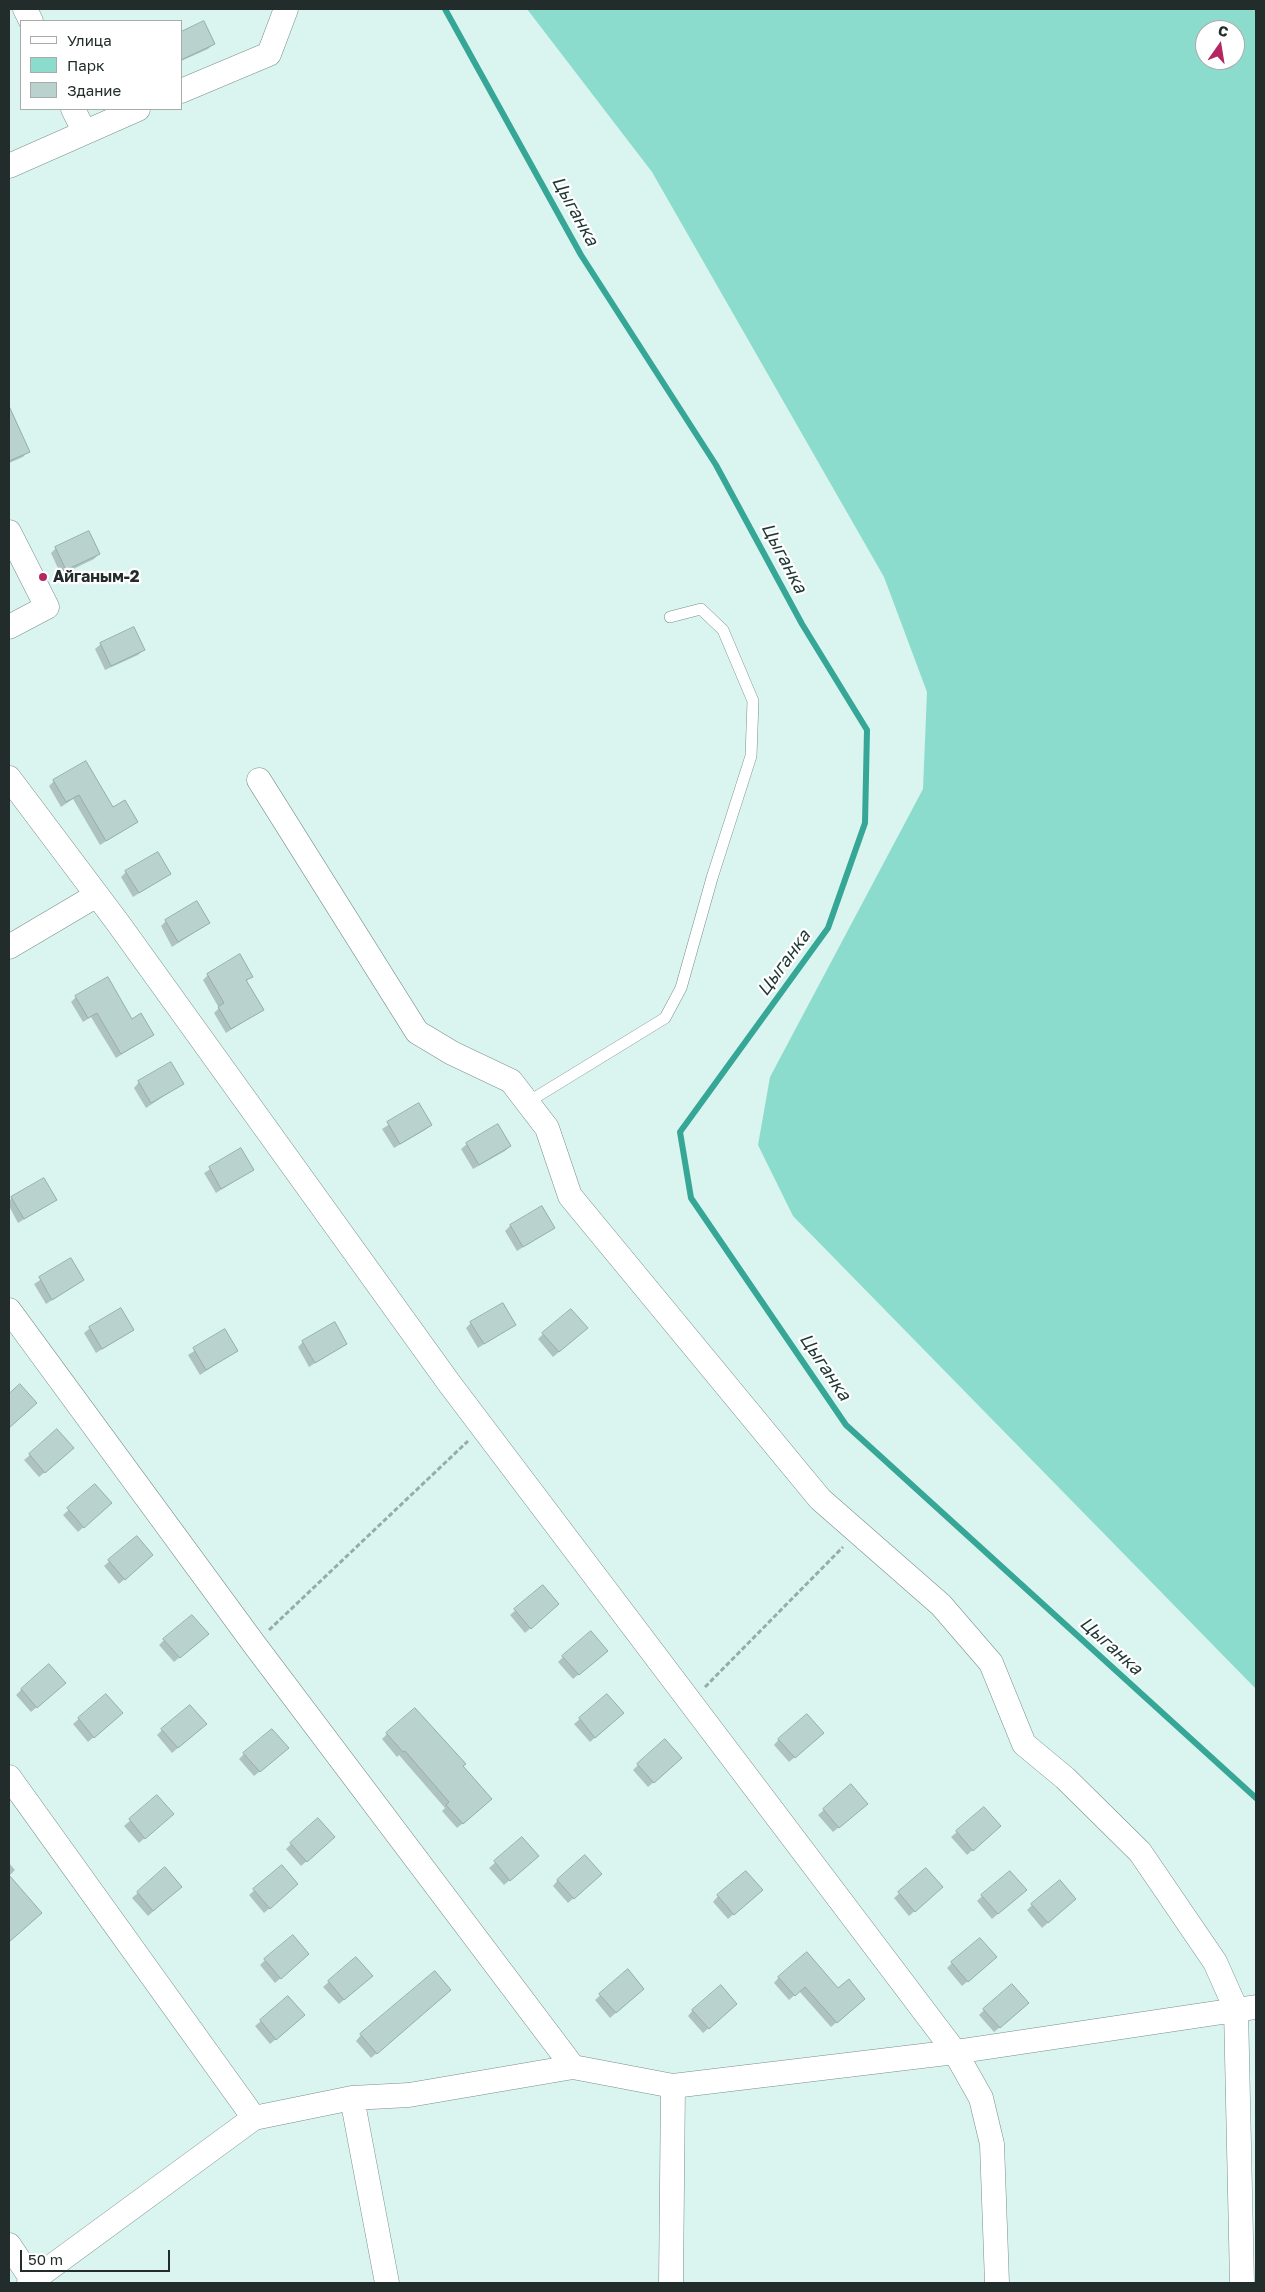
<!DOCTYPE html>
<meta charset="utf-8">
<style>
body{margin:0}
#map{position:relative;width:1265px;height:2292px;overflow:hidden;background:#daf4ef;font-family:"Golos Text",sans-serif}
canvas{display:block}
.frame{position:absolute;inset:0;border:10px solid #222c2a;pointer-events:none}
.legend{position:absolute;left:20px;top:20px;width:162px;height:90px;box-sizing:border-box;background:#fff;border:1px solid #a7abaa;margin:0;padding:6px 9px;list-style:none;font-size:15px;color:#222c2a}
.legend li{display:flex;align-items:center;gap:10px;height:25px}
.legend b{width:25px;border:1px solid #a7abaa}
.north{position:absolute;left:1195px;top:20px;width:50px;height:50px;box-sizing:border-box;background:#fff;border:1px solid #a7abaa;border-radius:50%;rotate:13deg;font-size:14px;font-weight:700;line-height:20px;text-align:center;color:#222c2a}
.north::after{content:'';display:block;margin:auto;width:18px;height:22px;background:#b42760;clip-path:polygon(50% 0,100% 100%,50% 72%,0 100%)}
.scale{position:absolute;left:20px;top:2250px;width:150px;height:22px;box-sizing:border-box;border:2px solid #222c2a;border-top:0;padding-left:6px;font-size:15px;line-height:18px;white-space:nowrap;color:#222c2a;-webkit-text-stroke:4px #fff;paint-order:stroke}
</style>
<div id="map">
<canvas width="1265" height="2292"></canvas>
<div class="frame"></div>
<ul class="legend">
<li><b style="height:6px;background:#fff"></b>Улица</li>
<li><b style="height:14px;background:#8cdcce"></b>Парк</li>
<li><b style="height:14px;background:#b9d2cd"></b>Здание</li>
</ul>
<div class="north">С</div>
<div class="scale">50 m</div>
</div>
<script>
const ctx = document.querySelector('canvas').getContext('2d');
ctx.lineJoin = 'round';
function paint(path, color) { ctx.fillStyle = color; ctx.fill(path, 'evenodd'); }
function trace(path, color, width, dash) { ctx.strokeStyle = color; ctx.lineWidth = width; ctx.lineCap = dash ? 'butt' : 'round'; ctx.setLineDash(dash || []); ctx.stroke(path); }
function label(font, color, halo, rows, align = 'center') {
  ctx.font = font + ' "Golos Text",sans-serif'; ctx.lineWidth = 4.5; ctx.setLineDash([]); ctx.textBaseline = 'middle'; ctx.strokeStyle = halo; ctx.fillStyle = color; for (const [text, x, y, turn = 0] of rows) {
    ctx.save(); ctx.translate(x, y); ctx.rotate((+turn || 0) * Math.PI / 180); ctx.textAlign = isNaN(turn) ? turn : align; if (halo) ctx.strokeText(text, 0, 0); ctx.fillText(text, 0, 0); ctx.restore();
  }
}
const green = new Path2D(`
 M527 9H1256V1689L793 1216 758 1145 770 1077 923 789 927 692 884 577 652 172ZM1205 30H1235V60H1205Z`);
const shadow = new Path2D(`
 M181 33 213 44 208 49 181 61Z
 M18 430 28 451 23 457 9 463V434Z
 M56 548 99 554 94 559 61 575 51 553Z
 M101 644 143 650 138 655 105 670 95 649Z
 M54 781 112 809 137 822 100 845 73 799 61 807 49 786Z
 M126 872 169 874 133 897 121 877Z
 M166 921 209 923 172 947 161 926Z
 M208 975 251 976 246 982 262 1010 226 1033 214 1013 219 1008 203 980Z
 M76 997 131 1020 152 1035 116 1058 91 1017 83 1022 71 1002Z
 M139 1082 182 1084 146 1108 134 1088Z
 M419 1105 431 1125 425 1130 394 1148 382 1129Z
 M467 1144 510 1146 505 1151 473 1169 461 1149Z
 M241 1150 252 1170 216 1193 204 1173Z
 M12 1198 55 1200 18 1223 9 1206V1201Z
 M542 1208 553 1228 517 1251 505 1231 510 1226Z
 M71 1260 83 1280 46 1304 34 1284Z
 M471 1323 514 1325 478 1348 466 1328Z
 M90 1328 133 1330 96 1353 84 1333Z
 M225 1331 236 1351 200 1375 188 1355Z
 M581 1333 553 1357 538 1339 543 1334Z
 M303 1342 346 1343 309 1367 298 1347Z
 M67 1454 39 1477 24 1460 30 1455Z
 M95 1486 105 1508 78 1532 63 1515Z
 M136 1538 146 1560 119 1584 104 1566Z
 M542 1587 552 1609 525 1633 510 1615Z
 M202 1639 174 1662 159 1645 164 1640Z
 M601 1656 573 1679 558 1662 563 1657Z
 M59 1688 31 1712 16 1695 21 1690Z
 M106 1695 116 1718 88 1742 73 1724Z
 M607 1696 617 1718 590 1742 574 1724Z
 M200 1729 172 1753 157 1735 162 1730Z
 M387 1734 461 1767 485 1805 457 1828 442 1811 445 1808 399 1755 397 1757 382 1739Z
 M817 1738 789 1762 774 1745 779 1739Z
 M282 1753 254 1776 239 1759 244 1754Z
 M675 1764 648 1787 633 1770 638 1765Z
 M851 1786 861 1809 833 1832 818 1815Z
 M157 1797 167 1819 139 1843 124 1826Z
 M984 1809 994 1831 967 1855 951 1837Z
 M522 1839 532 1861 504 1885 489 1868Z
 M328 1843 301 1866 286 1849 291 1844Z
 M9 1863 15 1870 9 1876Z
 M281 1867 292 1889 264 1913 249 1895Z
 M165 1869 175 1892 148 1916 132 1898Z
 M926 1869 936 1892 909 1916 894 1898Z
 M9 1877 41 1913 9 1941Z
 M595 1879 568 1903 553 1886 558 1880Z
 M756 1895 728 1919 713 1902 718 1896Z
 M1020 1895 992 1919 977 1901 982 1896Z
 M1069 1904 1042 1928 1027 1910 1032 1905Z
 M356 1958 366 1981 339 2004 323 1987Z
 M303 1959 275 1983 260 1965 265 1960Z
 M990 1962 962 1986 947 1968 952 1963Z
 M627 1971 637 1994 610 2018 595 2000Z
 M779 1977 838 1990 858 2004 831 2027 799 1991 789 2000 774 1983Z
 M444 1995 371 2058 356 2041 361 2035Z
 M288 1998 298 2021 270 2044 255 2026Z
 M731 2009 703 2033 688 2016 693 2010Z
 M1022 2009 994 2032 979 2015 984 2010Z`);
const stream = new Path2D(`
 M445 9 581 255 716 465 802 624 867 730 865 823 828 928 680 1132 691 1198 846 1425 1256 1798`);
const building = new Path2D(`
 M204 21 215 44 181 60V32Z
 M9 406 30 452 9 461Z
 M89 531 100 554 66 570 55 547Z
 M134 627 145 650 111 666 100 643Z
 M86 761 113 807 125 800 138 822 106 841 79 795 66 802 53 780Z
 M158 852 171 874 139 893 125 871Z
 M197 901 210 923 178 942 165 920Z
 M240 954 253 977 246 980 264 1010 231 1029 218 1007 224 1003 207 974Z
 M108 977 132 1019 141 1013 154 1035 121 1054 97 1013 88 1018 75 996Z
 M171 1062 184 1084 151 1103 138 1081Z
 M419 1103 432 1125 400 1144 387 1122Z
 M498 1124 511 1146 479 1165 466 1143Z
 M241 1148 254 1170 221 1189 209 1167Z
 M44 1178 57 1200 24 1219 11 1197Z
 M542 1206 555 1228 523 1247 510 1225Z
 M71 1258 84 1280 52 1300 39 1277Z
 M503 1303 516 1325 484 1344 470 1322Z
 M121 1308 134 1330 102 1349 89 1327Z
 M571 1309 588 1328 559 1352 542 1333Z
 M335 1322 347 1344 315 1363 302 1341Z
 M225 1329 238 1351 206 1370 193 1348Z
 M20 1384 37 1403 9 1428V1394Z
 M57 1429 74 1448 45 1473 29 1454Z
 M95 1484 112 1503 84 1528 67 1508Z
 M137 1536 153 1555 125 1580 108 1560Z
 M543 1585 559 1604 531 1629 514 1609Z
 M192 1615 209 1634 180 1658 163 1639Z
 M591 1631 608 1651 579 1675 562 1656Z
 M49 1664 66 1683 37 1708 21 1689Z
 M106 1694 123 1713 94 1738 78 1718Z
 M607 1694 624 1713 595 1738 579 1718Z
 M190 1705 207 1724 178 1748 161 1729Z
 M415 1708 466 1764 463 1766 492 1799 463 1824 446 1805 449 1802 405 1751 403 1752 386 1733Z
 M807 1714 824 1733 795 1758 778 1739Z
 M272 1729 289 1748 260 1772 243 1753Z
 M665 1739 682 1758 654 1783 637 1764Z
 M851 1784 868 1804 839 1828 823 1809Z
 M157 1795 174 1814 145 1839 129 1819Z
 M984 1807 1001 1826 973 1851 956 1831Z
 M318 1818 335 1837 307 1862 290 1843Z
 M522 1837 539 1856 510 1881 494 1861Z
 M585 1855 602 1874 574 1899 557 1880Z
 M282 1865 298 1884 270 1909 253 1889Z
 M165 1867 182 1887 153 1911 137 1892Z
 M926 1868 943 1887 915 1912 898 1892Z
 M746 1871 763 1890 734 1915 717 1895Z
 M1010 1871 1027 1890 998 1914 981 1895Z
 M9 1875 42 1913 9 1942Z
 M1060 1880 1076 1899 1048 1923 1031 1904Z
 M293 1935 309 1954 281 1979 264 1959Z
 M980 1938 997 1957 968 1982 951 1962Z
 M807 1952 838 1988 849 1979 865 1999 837 2023 805 1987 795 1996 778 1977Z
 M356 1957 373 1976 344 2000 328 1981Z
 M628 1969 644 1989 616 2013 599 1994Z
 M435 1971 451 1990 377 2054 360 2034Z
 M1012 1984 1029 2003 1000 2028 983 2009Z
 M721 1985 737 2004 709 2029 692 2010Z
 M288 1996 305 2015 276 2040 260 2020Z`);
const path = new Path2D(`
 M269 1630 468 1441
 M705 1687 843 1547`);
const lane = new Path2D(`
 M528 1102 665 1018 681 988 712 878 751 756 753 701 723 630 701 609 670 617`);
const street = new Path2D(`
 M25 9 31 21
 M181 91 269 54 286 9
 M73 109 84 131
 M9 166 138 109
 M9 532 47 607 9 627
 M9 778 118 923 449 1383 955 2052 981 2098 992 2144 997 2283
 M259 780 417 1032 452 1053 511 1081 547 1128 570 1196 820 1499 941 1605 991 1663 1024 1744 1065 1778 1140 1852 1215 1962 1236 2009 1242 2283
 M9 947 97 895
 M9 1310 254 1644 573 2067
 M9 1777 254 2118
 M352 2098 387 2283
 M9 2245 33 2281
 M29 2283 254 2118 352 2098 409 2095 573 2067 673 2086 955 2052 1256 2007
 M671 2283 673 2086`);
const markers = [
 [43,577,5,"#b42760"]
];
const poiNames = [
 ["Айганым-2",53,577]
];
const waterNames = [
 ["Цыганка",575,211,61],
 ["Цыганка",784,558,62],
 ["Цыганка",784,963,-54],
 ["Цыганка",825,1367,56],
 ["Цыганка",1111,1646,42]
];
paint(green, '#8cdcce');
paint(shadow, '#0003');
trace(stream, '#36a696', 6);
paint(building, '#b9d2cd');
trace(building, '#94ada8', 1);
trace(lane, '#78908b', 12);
trace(street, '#78908b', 25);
trace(path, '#97aba7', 3, [5, 2.5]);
trace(lane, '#fff', 11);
trace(street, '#fff', 24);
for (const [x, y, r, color] of markers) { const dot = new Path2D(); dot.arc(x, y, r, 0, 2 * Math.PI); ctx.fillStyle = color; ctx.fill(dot); trace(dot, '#fff', 2); }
label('bold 16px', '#222c2a', '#fff', poiNames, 'left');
label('italic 18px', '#1f3733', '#fff', waterNames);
</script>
